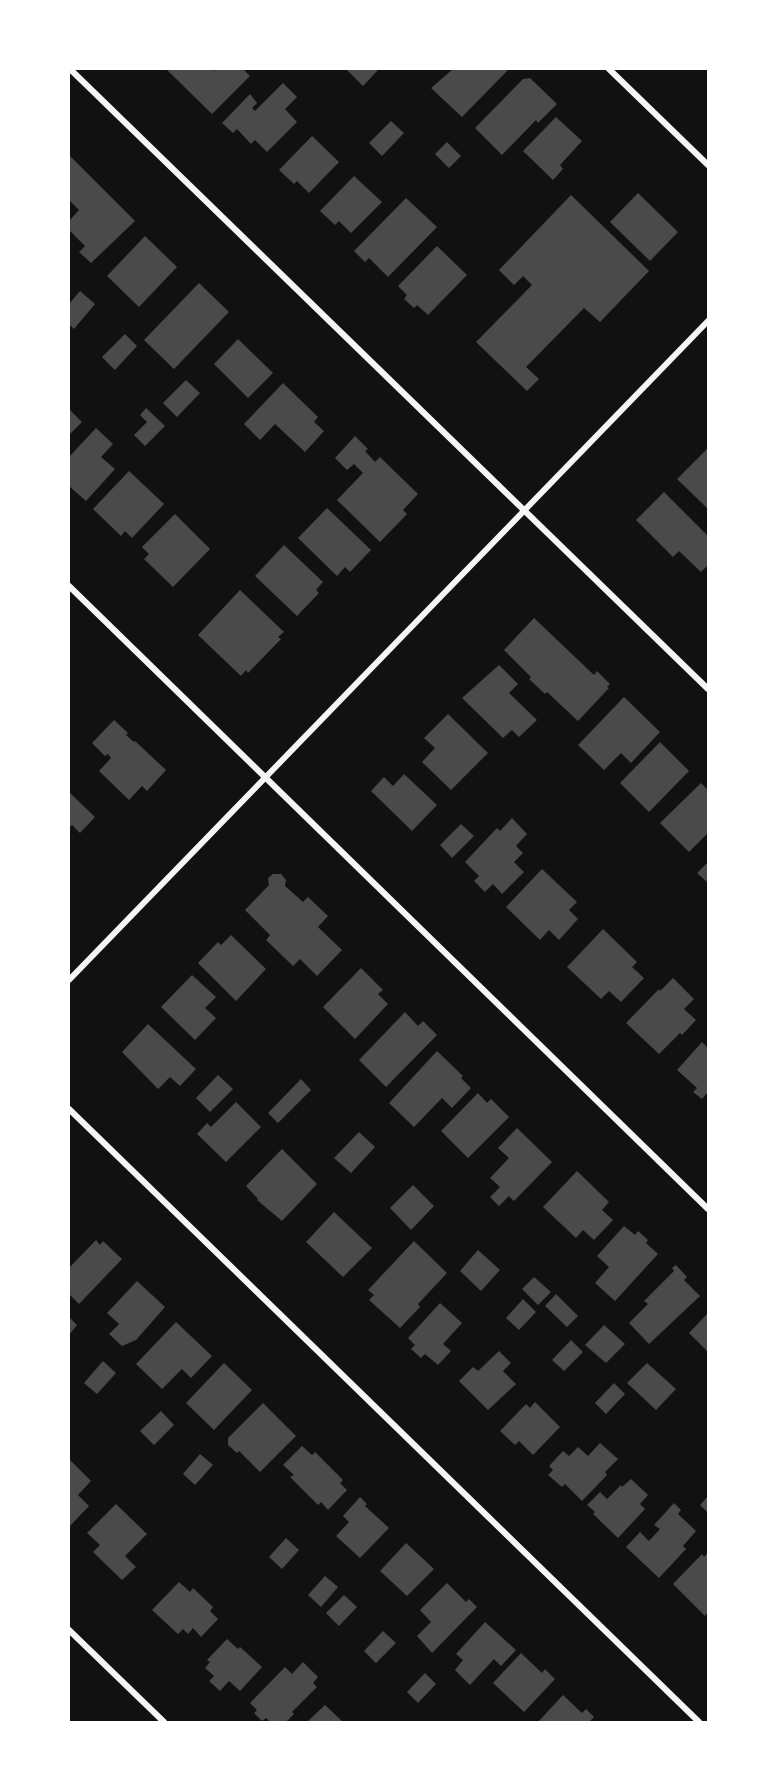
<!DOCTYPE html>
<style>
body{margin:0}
#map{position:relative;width:777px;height:1791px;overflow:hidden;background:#111;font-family:Quicksand,sans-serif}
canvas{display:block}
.frame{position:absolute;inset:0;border:70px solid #fff;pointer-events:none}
</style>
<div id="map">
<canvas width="777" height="1791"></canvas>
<div class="frame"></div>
</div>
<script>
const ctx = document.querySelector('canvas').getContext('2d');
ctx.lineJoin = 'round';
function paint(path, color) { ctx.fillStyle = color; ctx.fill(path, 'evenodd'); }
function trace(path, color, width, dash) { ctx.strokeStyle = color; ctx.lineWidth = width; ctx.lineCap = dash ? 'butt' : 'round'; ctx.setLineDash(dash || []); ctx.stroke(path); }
const building = new Path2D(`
 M166 69H212L214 71 216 69H243L250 76 212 114Z
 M346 69H379L363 86Z
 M453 69H509L462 117 431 88Z
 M530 78 557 104 538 123 536 120 502 155 475 128 523 79Z
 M283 83 297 97 285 109 297 122 267 152 255 140 251 144 237 129 233 133 222 123 250 94 257 103 252 108 255 111Z
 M556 117 582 141 560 165 563 169 553 180 523 151Z
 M391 121 404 133 382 156 369 143Z
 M312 136 339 162 309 193 297 181 294 184 279 170Z
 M447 142 461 156 449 168 435 154Z
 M69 155 135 221 91 263 79 252 85 246 69 230V221L79 210 69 200Z
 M354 176 382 202 351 233 339 221 335 225 320 211Z
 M638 193 678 232 650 261 610 222Z
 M571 195 649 271 600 322 584 308 526 367 539 379 527 391 476 342 532 285 523 276 514 285 499 270Z
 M406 198 437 227 388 277 369 258 365 262 354 251Z
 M145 236 177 267 139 307 107 276Z
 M437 246 467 275 428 315 417 305 414 308 404 299 407 295 398 286Z
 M199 283 229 312 174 369 144 340Z
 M80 291 95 304 74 329 69 324V304Z
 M125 334 137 346 115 370 102 357Z
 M238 339 273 373 248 398 214 364Z
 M186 380 200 393 177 417 163 403Z
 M283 383 318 417 314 422 324 431 305 452 275 424 260 440 244 424Z
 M146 408 165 426 145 446 134 435 147 422 140 415Z
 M69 409 82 422 69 435Z
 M96 428 113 444 101 457 115 469 86 501 69 486V457Z
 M355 436 368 449 365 451 375 462 380 457 418 494 403 510 407 514 380 542 337 500 363 473 354 464 347 470 335 458Z
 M708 448V509L677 479Z
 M129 471 164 504 132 538 125 531 121 536 93 509Z
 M664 492 708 536V565L701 572 679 551 673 557 636 520Z
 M327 508 371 550 350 572 345 567 337 576 298 538Z
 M175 514 210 549 173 587 144 559 149 554 142 547Z
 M284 545 323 582 316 590 319 593 297 616 255 576Z
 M240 590 284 632 278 637 281 639 248 673 246 670 241 676 198 635Z
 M534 618 594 675 597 671 610 684 607 687 609 688 578 721 547 692 545 694 529 679 531 677 504 650Z
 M499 665 518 684 509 693 537 720 519 737 512 730 503 738 462 698Z
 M624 697 660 732 631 763 621 753 604 770 578 745Z
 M448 714 488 753 451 790 422 762 435 748 424 738Z
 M114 720 128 733 126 735 134 742 135 741 166 770 147 791 142 786 129 800 99 771 111 758 108 754 105 756 92 743Z
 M660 742 689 771 649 812 620 783Z
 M404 774 437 805 412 831 371 791 384 777 393 786Z
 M701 783 708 790V833L689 852 660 823Z
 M69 792 95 817 80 833 72 825 69 828Z
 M512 818 527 834 516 846 523 853 514 862 524 872 502 894 493 884 485 892 474 881 479 876 465 862 497 828 500 831Z
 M461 824 474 836 452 858 440 845Z
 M708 862V883L697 873Z
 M542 869 577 902 569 910 578 919 559 940 549 930 540 940 506 907Z
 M273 874H281L286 880 285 886 303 902 308 897 328 916 318 927 342 950 317 976 300 959 293 966 266 940 270 935 245 910 269 885 268 878Z
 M603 929 637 962 632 967 644 978 621 1002 609 991 601 999 567 967Z
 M231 935 266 969 236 1001 198 963 218 942 221 945Z
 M361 968 383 990 378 994 388 1004 355 1039 323 1007Z
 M192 975 216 997 205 1008 216 1018 195 1040 161 1007Z
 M673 978 694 999 684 1009 696 1020 682 1035 680 1033 659 1054 626 1023 659 989 660 991Z
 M405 1012 418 1026 423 1021 437 1035 386 1087 359 1060Z
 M148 1024 196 1069 180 1086 170 1077 158 1089 122 1052Z
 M702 1042 708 1048V1092L702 1099 693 1092 697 1088 677 1070Z
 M437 1051 463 1076 461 1078 471 1088 452 1108 442 1098 414 1127 389 1103Z
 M218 1075 233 1089 210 1112 196 1098Z
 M301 1079 311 1090 278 1123 268 1113Z
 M478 1093 487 1103 491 1099 509 1117 468 1158 441 1131Z
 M236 1102 261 1127 226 1162 197 1134 207 1123 211 1127Z
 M517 1128 552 1162 514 1201 509 1196 499 1206 490 1197 500 1187 490 1178 509 1158 498 1148Z
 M359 1132 375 1147 351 1173 334 1158Z
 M282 1149 317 1184 282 1221 257 1200 258 1199 246 1186Z
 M577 1171 609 1202 602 1210 613 1220 594 1240 583 1230 576 1238 543 1207Z
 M413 1185 434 1206 411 1230 390 1208Z
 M334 1212 372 1248 343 1277 306 1242Z
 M624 1226 635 1235 638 1231 648 1240 646 1243 658 1254 615 1301 595 1283 609 1267 597 1256Z
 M96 1240 100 1245 103 1241 122 1259 79 1304 69 1294V1268Z
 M414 1241 447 1273 418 1304 420 1307 400 1328 369 1300 374 1295 368 1290Z
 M478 1250 500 1270 481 1291 460 1271Z
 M676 1265 687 1277 684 1280 700 1296 649 1344 629 1323 648 1304 644 1301 674 1271 672 1268Z
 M534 1277 551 1292 538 1305 522 1289Z
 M137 1281 165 1307 136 1340 122 1346 109 1334 119 1324 107 1313Z
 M556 1294 578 1316 567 1327 545 1306Z
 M523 1299 536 1312 519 1330 506 1318Z
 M440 1303 462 1323 443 1344 451 1351 438 1365 425 1354 421 1358 411 1349 415 1345 408 1338Z
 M708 1313V1352L689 1333Z
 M69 1317 77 1325 69 1335Z
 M176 1322 212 1356 191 1378 182 1369 162 1389 136 1364Z
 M604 1325 625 1344 606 1363 585 1345Z
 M571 1340 583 1352 564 1371 552 1360Z
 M499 1351 511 1363 503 1371 516 1384 488 1410 459 1381 473 1367 478 1371Z
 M103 1361 116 1373 97 1394 84 1383Z
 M224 1363 252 1390 214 1430 186 1403Z
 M647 1363 676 1389 656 1410 627 1383Z
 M614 1383 625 1394 606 1414 595 1403Z
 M535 1402 560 1427 533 1455 519 1441 515 1445 500 1431 526 1404 530 1408Z
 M263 1403 296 1436 260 1472 239 1451 237 1453 228 1445V1438Z
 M161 1411 174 1425 154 1445 140 1431Z
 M600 1443 618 1459 605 1472 607 1475 582 1501 565 1484 562 1487 548 1475 553 1470 549 1466 563 1451 569 1456 578 1447 588 1456Z
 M302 1446 312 1455 315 1452 343 1480 340 1483 347 1490 328 1510 321 1502 318 1505 290 1477 294 1475 283 1465Z
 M200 1454 213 1465 195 1485 183 1474Z
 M69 1459 91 1481 78 1495 89 1506 69 1527Z
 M631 1479 648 1495 640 1504 645 1509 618 1538 593 1514 595 1512 587 1505 600 1492 607 1499 621 1485 622 1487Z
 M708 1496V1513L700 1505Z
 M360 1497 367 1504 365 1506 389 1528 360 1558 336 1536 349 1522 343 1516Z
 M674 1503 681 1510 678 1514 696 1531 683 1546 686 1549 659 1578 626 1547 640 1532 649 1541 660 1529 654 1525Z
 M116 1504 147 1534 125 1556 136 1567 122 1580 93 1552 100 1545 87 1533Z
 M286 1538 299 1550 282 1569 269 1557Z
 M406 1543 434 1569 407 1596 380 1571Z
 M708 1553V1612L705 1616 673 1584 702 1554 704 1557Z
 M325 1576 338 1587 321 1607 308 1595Z
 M179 1582 190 1592 193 1588 213 1607 210 1611 218 1619 201 1637 193 1628 188 1634 183 1629 178 1634 152 1610Z
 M447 1583 466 1602 469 1599 477 1607 432 1653 417 1636 431 1622 420 1610Z
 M344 1595 357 1607 339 1626 326 1613Z
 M485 1622 516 1650 501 1666 494 1659 470 1685 455 1670 463 1660 456 1654Z
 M383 1631 396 1643 376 1663 364 1651Z
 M227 1639 238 1649 240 1647 262 1667 240 1691 229 1681 220 1691 209 1681 214 1676 205 1668 210 1662 207 1660Z
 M521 1653 542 1673 545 1669 555 1679 524 1712 493 1683Z
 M303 1662 318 1677 313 1683 317 1687 292 1712 294 1714 286 1722H270L266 1718 262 1721 254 1713 257 1710 250 1703 285 1667 292 1674Z
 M425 1673 436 1684 418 1703 407 1692Z
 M563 1695 582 1713 586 1709 594 1717 589 1722H538Z
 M325 1705 343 1722H307Z`);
const minor = new Path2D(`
 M70 69 708 689
 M609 69 708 165
 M69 586 708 1209
 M69 980 708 321
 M69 1109 699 1722
 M69 1630 164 1722`);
paint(building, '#4a4a4a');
trace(minor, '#f5f5f5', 6);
</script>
